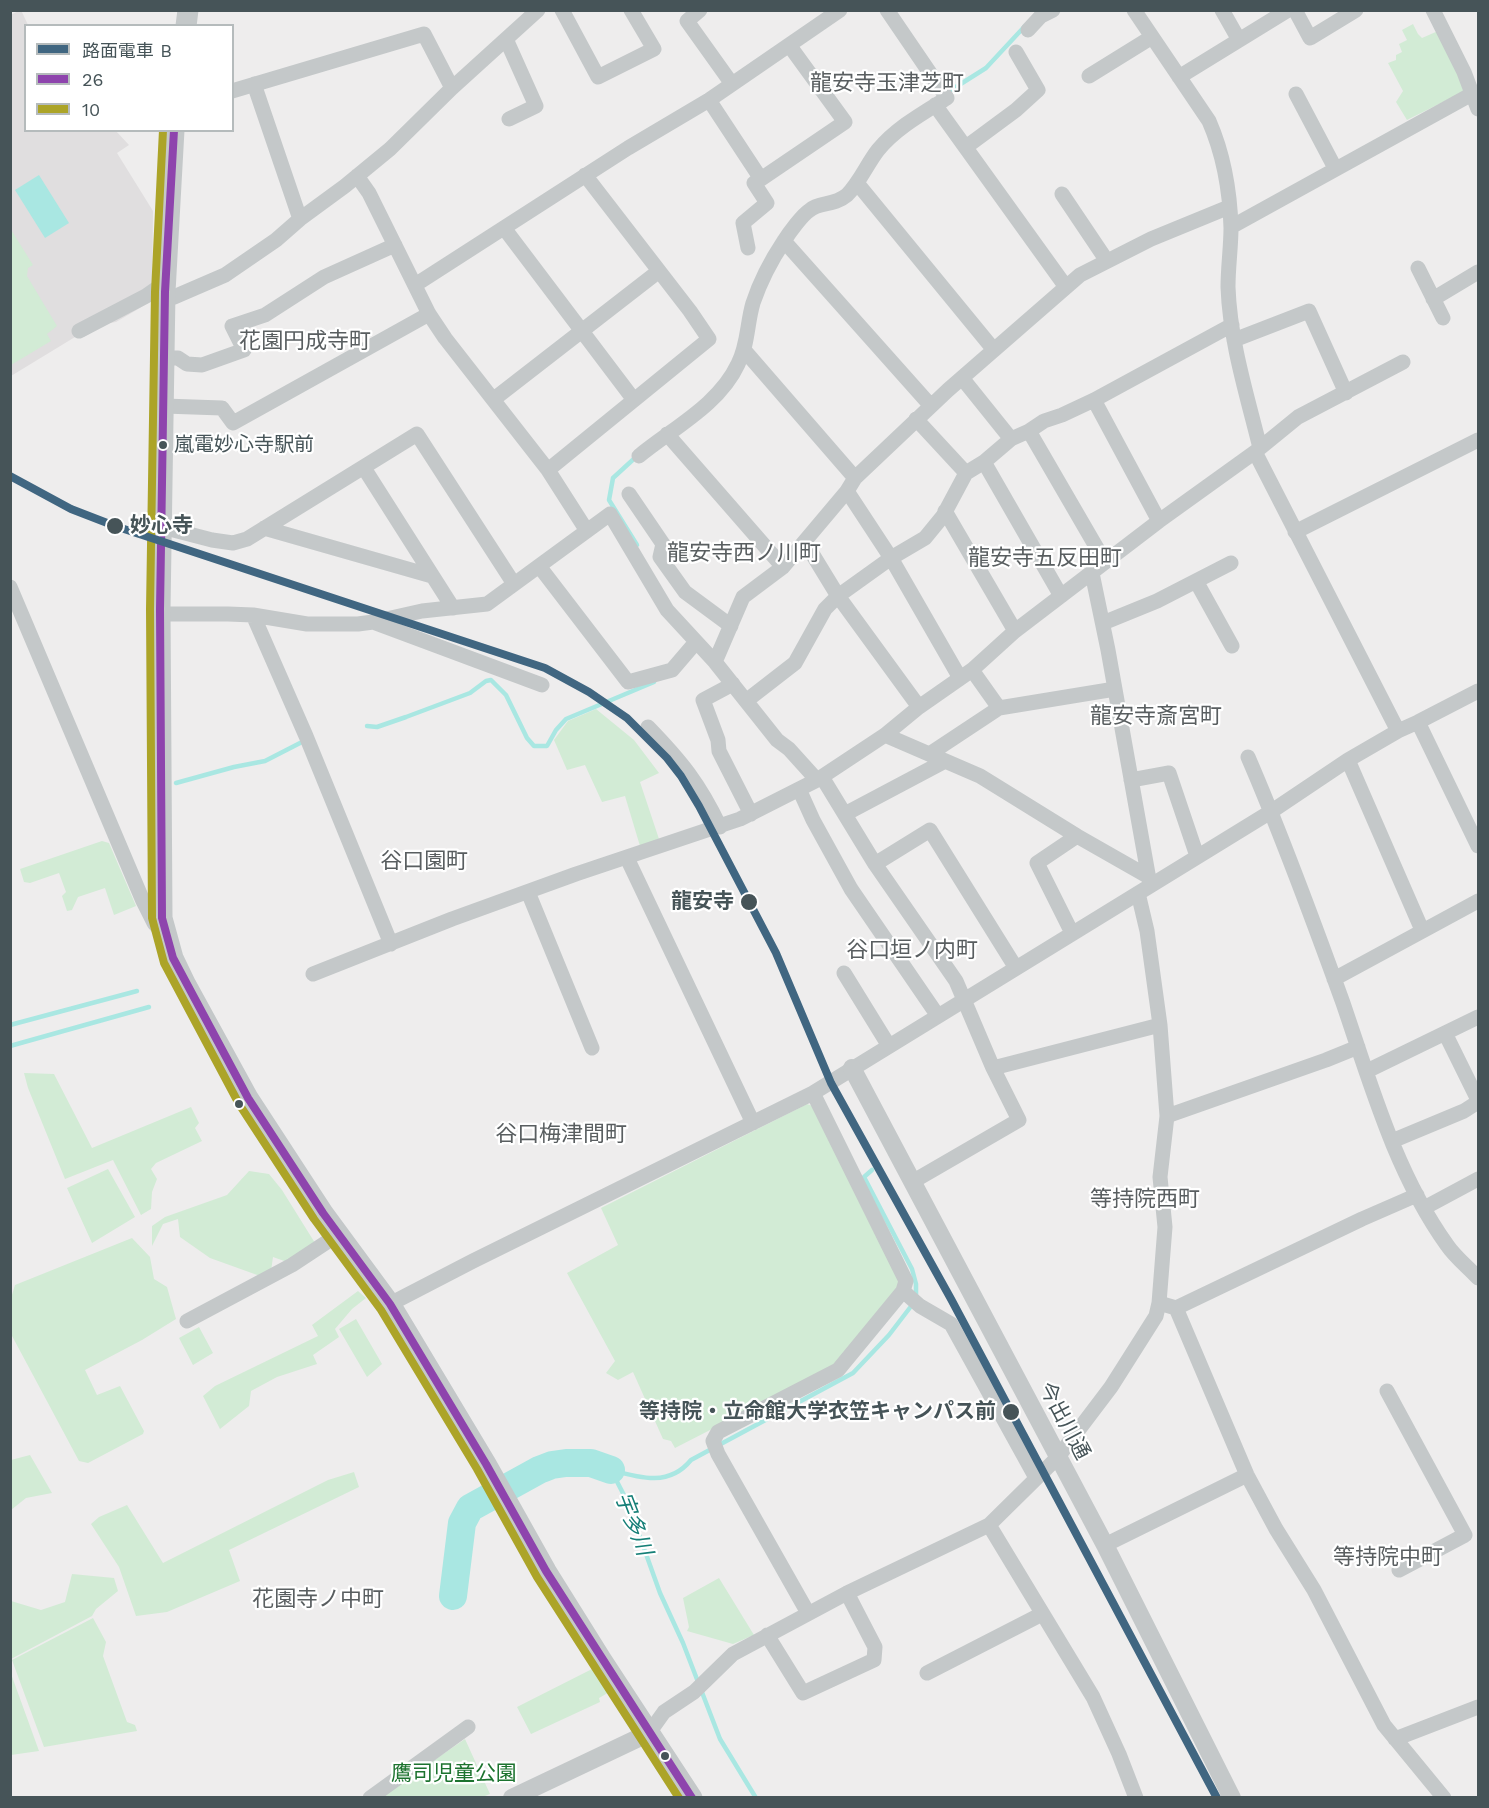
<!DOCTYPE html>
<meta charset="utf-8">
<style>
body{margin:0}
#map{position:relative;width:1489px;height:1808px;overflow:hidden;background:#eeeded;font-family:"Work Sans","Noto Sans JP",sans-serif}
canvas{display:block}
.frame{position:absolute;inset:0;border:12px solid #465458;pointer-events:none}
.legend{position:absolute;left:24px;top:24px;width:210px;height:108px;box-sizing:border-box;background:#fff;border:2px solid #b5bbbc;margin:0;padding:8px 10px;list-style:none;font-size:18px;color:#465458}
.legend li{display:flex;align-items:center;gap:12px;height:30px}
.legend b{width:30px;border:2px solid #b5bbbc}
</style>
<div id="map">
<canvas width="1489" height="1808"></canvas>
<div class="frame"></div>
<ul class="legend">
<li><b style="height:8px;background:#406681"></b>路面電車 B</li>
<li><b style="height:8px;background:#8e44ad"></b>26</li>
<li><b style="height:8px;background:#aca428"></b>10</li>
</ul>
</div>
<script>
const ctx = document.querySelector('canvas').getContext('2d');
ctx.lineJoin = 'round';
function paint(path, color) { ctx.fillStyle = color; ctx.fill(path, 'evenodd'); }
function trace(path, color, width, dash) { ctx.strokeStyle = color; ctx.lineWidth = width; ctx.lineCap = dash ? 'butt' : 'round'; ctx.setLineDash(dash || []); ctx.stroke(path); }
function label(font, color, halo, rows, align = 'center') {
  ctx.font = font + ' "Work Sans","Noto Sans JP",sans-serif'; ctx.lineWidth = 4.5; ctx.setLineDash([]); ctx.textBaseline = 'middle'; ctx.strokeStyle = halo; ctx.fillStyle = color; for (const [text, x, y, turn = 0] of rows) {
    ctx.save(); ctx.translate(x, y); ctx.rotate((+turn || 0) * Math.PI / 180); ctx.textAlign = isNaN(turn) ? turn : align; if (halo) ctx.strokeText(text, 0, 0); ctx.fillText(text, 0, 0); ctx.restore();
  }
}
const education = new Path2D(`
 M21 10 28 25 26 26V130L116 131 129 145 117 153 153 211 152 301 116 322 105 324 84 337H75L11 376 10 15Z`);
const green = new Path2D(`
 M1413 24 1418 34 1422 38 1438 31 1467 90 1407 120 1396 102 1403 91 1388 63 1396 60V55L1402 52 1399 44 1407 40 1402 30Z
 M10 228 33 265 28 268 27 276 57 326 47 334 51 341 11 365Z
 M596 709 634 740 659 773 640 782 659 839 640 846 625 796 602 802 585 765 567 770 554 740 568 721Z
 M102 841 109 843 136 906 114 915 105 888 78 897 72 910 67 911 62 896 66 892 59 873 30 883 24 882 20 869Z
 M24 1073 54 1074 92 1148 191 1107 199 1123 195 1128 202 1141 156 1163 151 1169 157 1179 152 1192 151 1209 141 1215 113 1160 65 1179 28 1088Z
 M807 1104 816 1107 901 1281 898 1290 831 1368 675 1448 671 1441 663 1439 633 1372 618 1380 606 1373 615 1361 567 1273 618 1245 601 1208Z
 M108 1169 135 1217 92 1243 67 1188Z
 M249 1171 269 1174 282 1190 315 1243 287 1262 273 1257 271 1271 260 1276 210 1258 180 1237 178 1219 163 1224 152 1246V1226L165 1217 227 1195Z
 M132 1238 150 1257 154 1279 167 1287 176 1319 142 1340 85 1370 97 1395 120 1386 144 1431 143 1434 88 1463 79 1461 11 1334V1298L15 1285Z
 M358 1291 366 1298 352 1309 335 1329 339 1337 313 1355 317 1364 277 1377 251 1391 249 1406 220 1429 203 1396 215 1386 318 1336 312 1325Z
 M356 1319 382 1364 367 1377 339 1329Z
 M199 1327 213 1353 193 1365 179 1338Z
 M30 1455 52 1493 26 1498 11 1510V1460Z
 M354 1472 359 1487 229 1550 240 1581 167 1612 136 1616 119 1567 91 1524 99 1517 127 1505 163 1563 328 1480Z
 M72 1574 114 1578 118 1591 96 1609 92 1616 11 1659V1601L41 1610 65 1602Z
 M719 1578 754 1635 733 1644 687 1631 689 1627 683 1598Z
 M93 1618 106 1642 103 1656 127 1722 135 1725 137 1731 44 1747 12 1660Z
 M596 1667 613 1690 599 1698 600 1702 531 1734 517 1707Z
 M10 1671 39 1751 11 1755H10Z
 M465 1739 490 1794 480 1798H379Z`);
const water = new Path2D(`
 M39 175 69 223 45 238 15 190Z`);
const stream = new Path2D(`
 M948 92 986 68 1025 26
 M637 545 609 500 613 478 637 456
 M367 726 377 727 406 717 470 693 486 681 491 680 506 695 527 738 534 746H547L556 730 566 719 654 682
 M176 783 234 767 265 761 302 742
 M10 1025 137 991
 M10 1046 149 1007
 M611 1470C640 1478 669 1487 691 1460L853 1373 889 1335 912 1305 916 1295V1284L912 1269 864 1177 872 1170
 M611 1470 627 1501 660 1593 683 1643 720 1739 756 1798`);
const river = new Path2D(`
 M453 1596 462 1523 470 1508 539 1470 552 1465 566 1463H591L611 1470`);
const minor = new Path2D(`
 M562 10 598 77 654 49 631 10
 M700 10 687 21 732 84
 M1134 10 1209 121C1223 153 1230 192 1231 228 1231 247 1228 267 1228 287 1230 342 1247 395 1260 448L1255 452 1398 731
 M1222 10 1239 40
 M1295 10 1310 38 1356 10
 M1433 10 1464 72 1478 109
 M1028 30 1041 16 1053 10
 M506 39 536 106 509 119
 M1089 76 1152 37
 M1179 77 1288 10
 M254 84 300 219
 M232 91 424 34 452 88
 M1296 94 1335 168
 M709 100 761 179 845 122 789 45
 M935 105 1066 287
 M966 147 1016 110 1038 90 1016 52
 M357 176 369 193 429 314 445 338 548 470 587 531
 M857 183 994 350
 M1062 194 1107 261
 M1231 227 1472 94
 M504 228 634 400
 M784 241 931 406
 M748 248 743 223 767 203 754 183 761 179
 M1418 268 1443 318
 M415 285 628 148 709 100 840 10
 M165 297H174L225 275 276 240 300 219 345 186 390 149 452 88 538 10
 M1433 299 1478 272
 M79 331 146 296 166 282
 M1234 340 1309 311 1346 393
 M744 350 855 478
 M164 358H178L187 364 202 365 244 350 232 326 265 315 324 277 395 245
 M962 378 1011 439
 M494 399 659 271
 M1094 400 1159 521
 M164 406 222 408 233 423 429 314
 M916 419 966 473
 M1029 431 1105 562
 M667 434 783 567
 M1260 448 1298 417 1403 362
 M639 456C673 428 719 405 738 364 748 345 747 323 753 303 760 282 772 259 784 241 789 233 802 215 810 210 819 202 834 206 847 195 860 182 867 164 878 150 896 128 923 113 947 98L887 10
 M984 462 1061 596
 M364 468 453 608
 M548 470 709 339 690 311 585 175
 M847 491 891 558 960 678
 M629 494 663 544 660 557 685 592 731 626
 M945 511 1015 631
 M162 527 212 540 233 543 247 539 417 434 514 584
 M264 528 432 576
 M1295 532 1478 440
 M805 542 838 596 919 707
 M539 566 628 682 672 670 696 642
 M1092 573 1108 650 1150 885
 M1196 581 1232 646
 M10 587 143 901 154 923 162 932
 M160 614H228L253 615 307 624H358L373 622 422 611 487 604 610 514 667 610 715 662 777 740 789 749 817 780
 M253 615 306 736 391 944
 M373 622 542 685
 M1103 623 1157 601 1231 563
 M715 662 743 597 783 567 847 491 855 478 948 390 1080 275 1151 239 1229 207
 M972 670 999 708
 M733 684 703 700 718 740 719 751 751 814
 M746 701 795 663 825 609 838 596 891 558 925 538 943 516 966 473 984 462 1011 439 1029 431 1044 421 1062 415 1094 400 1232 325
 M1418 722 1478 846
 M648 727C681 761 699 783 720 827
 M885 735 980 776 1077 836 1149 877
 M931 753 999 708 1115 689
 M1248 757C1283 838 1313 920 1343 1003 1371 1085 1396 1174 1447 1245 1455 1257 1468 1267 1478 1278
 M1348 760 1422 930
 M822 777 875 864 956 981 993 1068 1019 1120 912 1182
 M1131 780 1169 773 1197 856
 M799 789 813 820 851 889 938 1016
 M845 814 945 761
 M627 858 753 1123
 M875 864 930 830 1016 968
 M528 892 592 1048
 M1072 933 1037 863 1077 836
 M844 973 889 1046
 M313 974 452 919 576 874 740 819 817 780 885 735 919 707 972 670 1015 631 1159 521 1255 452
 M1334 979 1478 901
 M1445 1033 1478 1100
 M993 1068 1160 1025
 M1367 1071 1478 1017
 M813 1093 906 1281 903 1291
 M1167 1116 1326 1060 1358 1047
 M1392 1141 1464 1111 1478 1102
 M1424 1208 1478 1179
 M1159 1303 1176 1308 1247 1475 1276 1529 1314 1590 1384 1725 1444 1798
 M390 1304 473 1261 813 1093 1272 811 1348 760 1398 731 1418 722 1478 691
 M1176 1308 1362 1219 1417 1195
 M187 1321 292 1265 339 1234
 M1387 1391 1465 1535 1399 1570
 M1105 1545 1247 1475
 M808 1613 718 1454 713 1441 718 1432 838 1370 903 1291 920 1306 951 1324 1036 1478
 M767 1635 803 1693 874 1660 875 1647 847 1593
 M927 1673 1042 1614
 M649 1733 664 1712 694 1692 733 1654 847 1593 989 1525
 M1395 1739 1478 1707
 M370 1798 468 1727
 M1136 1798 1119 1754 1093 1697 989 1525 1058 1457 1111 1387 1156 1316 1159 1303 1165 1227 1160 1177 1167 1116 1160 1025 1147 931 1138 893`);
const tertiary = new Path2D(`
 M852 1068 1105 1545 1232 1798
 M512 1798 649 1733`);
const secondary = new Path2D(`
 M186 26 188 10
 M174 130 165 292 160 609 162 918 173 958 185 983 248 1098 323 1213 390 1304 486 1464 546 1571 601 1659 692 1798`);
const bus1 = new Path2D(`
 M174 130 165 292 160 609 162 918 173 958 248 1098 323 1213 390 1304 486 1464 546 1571 692 1798`);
const bus2 = new Path2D(`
 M163 130 155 292 150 609 152 918 164 963 239 1104 314 1219 381 1310 477 1469 537 1577 679 1798`);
const tram1 = new Path2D(`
 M10 476 71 509 115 526 545 668 589 692 627 718 667 758 681 776 699 806 776 953 831 1083 951 1299 1217 1798`);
const markers = [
 [163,445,5,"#465458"],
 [115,526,9,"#465458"],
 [749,902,9,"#465458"],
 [239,1104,5,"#465458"],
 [1011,1412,9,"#465458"],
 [665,1756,5,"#465458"]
];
const busNames = [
 ["嵐電妙心寺駅前",174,445]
];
const stopNames = [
 ["妙心寺",130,526,"left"],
 ["龍安寺",734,902],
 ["等持院・立命館大学衣笠キャンパス前",996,1412]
];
const streetNames = [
 ["今出川通",1064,1421,62]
];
const parkNames = [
 ["鷹司児童公園",454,1774]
];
const neighbourhoodNames = [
 ["龍安寺玉津芝町",887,84],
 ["花園円成寺町",305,342],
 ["龍安寺西ノ川町",744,554],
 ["龍安寺五反田町",1045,559],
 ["龍安寺斎宮町",1156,717],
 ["谷口園町",424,862],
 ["谷口垣ノ内町",912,951],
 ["谷口梅津間町",561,1135],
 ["等持院西町",1145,1200],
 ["等持院中町",1388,1558],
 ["花園寺ノ中町",318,1600]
];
const waterNames = [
 ["宇多川",633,1524,69]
];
paint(education, '#e0dedf');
paint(green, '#d2ebd5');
paint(water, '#a9e7e2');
trace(stream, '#a9e7e2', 4.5);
trace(river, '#a9e7e2', 28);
trace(minor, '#c4c8c9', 15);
trace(tertiary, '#c4c8c9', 18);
trace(secondary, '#c4c8c9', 21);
trace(bus1, '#8e44ad', 8);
trace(bus2, '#aca428', 8);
trace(tram1, '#406681', 8);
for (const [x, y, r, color] of markers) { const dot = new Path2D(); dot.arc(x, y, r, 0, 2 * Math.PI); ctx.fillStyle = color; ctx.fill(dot); trace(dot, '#fff', 2); }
label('20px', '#465458', '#fff', busNames, 'left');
label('bold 21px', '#465458', '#fff', stopNames, 'right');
label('21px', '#465458', '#fff', streetNames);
label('21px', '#1d732f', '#fff', parkNames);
label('22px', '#595e60', '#fff', neighbourhoodNames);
label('italic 22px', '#157f77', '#fff', waterNames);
</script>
